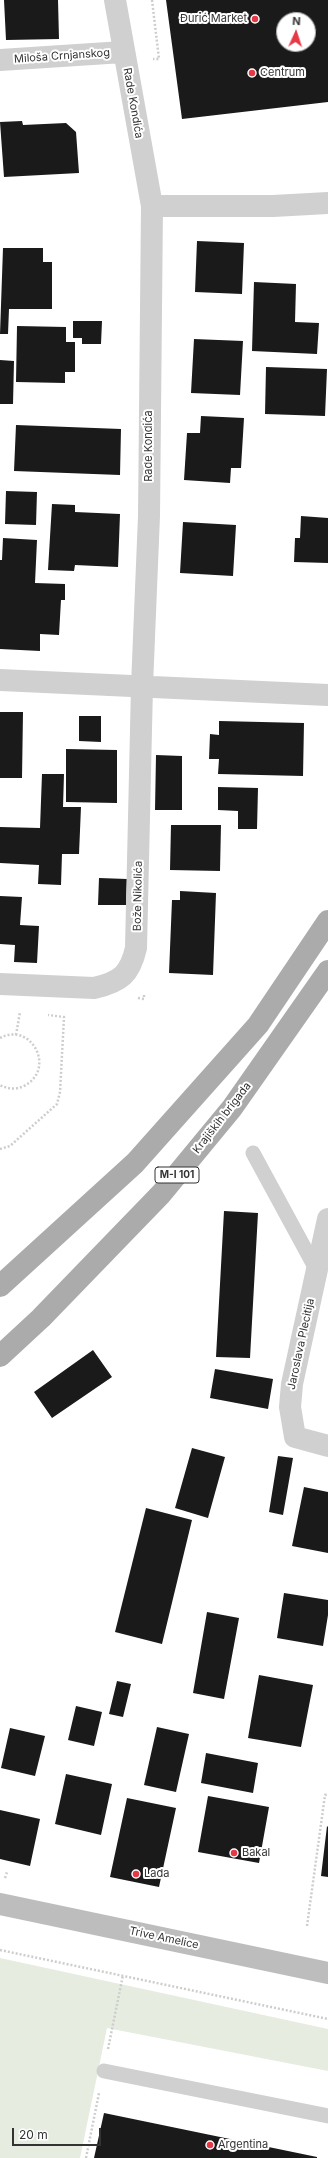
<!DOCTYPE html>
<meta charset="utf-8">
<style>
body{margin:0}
#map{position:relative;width:328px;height:2158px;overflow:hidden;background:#fff;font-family:Inter,sans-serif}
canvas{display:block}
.north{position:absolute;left:276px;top:12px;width:40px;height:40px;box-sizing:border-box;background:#fff;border:1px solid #adadad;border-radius:50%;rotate:3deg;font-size:11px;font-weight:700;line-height:16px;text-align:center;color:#333}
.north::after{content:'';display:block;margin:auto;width:14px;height:18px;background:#e63946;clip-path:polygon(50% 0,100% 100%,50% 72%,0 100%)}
.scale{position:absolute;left:12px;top:2128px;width:89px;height:18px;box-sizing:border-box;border:2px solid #333;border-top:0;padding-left:5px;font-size:12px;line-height:14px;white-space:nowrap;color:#333;-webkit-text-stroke:3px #fff;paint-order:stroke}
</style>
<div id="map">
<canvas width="328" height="2158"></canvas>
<div class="north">N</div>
<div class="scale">20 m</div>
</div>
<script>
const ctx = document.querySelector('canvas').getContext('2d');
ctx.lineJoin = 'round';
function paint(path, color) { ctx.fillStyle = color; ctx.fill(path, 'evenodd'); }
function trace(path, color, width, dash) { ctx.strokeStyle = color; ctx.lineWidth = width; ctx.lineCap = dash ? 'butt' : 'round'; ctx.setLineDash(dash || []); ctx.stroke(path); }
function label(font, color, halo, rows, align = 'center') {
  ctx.font = font + ' Inter,sans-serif'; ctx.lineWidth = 4; ctx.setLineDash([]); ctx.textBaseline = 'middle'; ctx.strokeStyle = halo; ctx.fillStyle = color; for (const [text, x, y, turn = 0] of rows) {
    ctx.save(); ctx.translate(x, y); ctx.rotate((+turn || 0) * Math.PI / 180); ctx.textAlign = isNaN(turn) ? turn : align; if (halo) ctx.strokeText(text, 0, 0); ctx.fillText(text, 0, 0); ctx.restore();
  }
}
const green = new Path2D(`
 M0 1958 328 2029V2071L107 2028 80 2158H0Z`);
const building = new Path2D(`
 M4 0H58L59 39 6 40Z
 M166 0H328V102L182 119ZM284 20H308V44H284Z
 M22 121 23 125 66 123 76 132 79 173 4 177 0 122Z
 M197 241 244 243 242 294 195 292Z
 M3 248H43V262H52V309H9L8 334H0Z
 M254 282 296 284 295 322 319 323 317 354 252 351Z
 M73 321H102L101 344H82V338H73Z
 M17 326 66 327V342H75V372H65V383L16 382Z
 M194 339 243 341 240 395 191 393Z
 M0 360 14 361 13 404H0Z
 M266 367 327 369 325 416 265 414Z
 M201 416 244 418 241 468H231L230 483 184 480 187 433H200Z
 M16 425 121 429 120 475 14 471Z
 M6 491 37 492 36 525 5 524Z
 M52 504 75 505V512L120 514 118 567 75 565 74 571 48 570Z
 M301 516 328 518V563L294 562 295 538H300Z
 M183 522 236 525 233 576 180 573Z
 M3 538 37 540 35 583 65 584V600H61L59 635 40 634V651L0 649V560H2Z
 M0 712H23L22 778H0Z
 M79 716H101V742L79 741Z
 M219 721 304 723 303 776 218 774 219 759H209L210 734 219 735Z
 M66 749 117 750V803L66 802Z
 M156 755 182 756V810H155Z
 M42 774H64L63 807H81L79 854H62L61 885 38 884 39 865 0 863V827L40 828Z
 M218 787 258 788 257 829H238V811L218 810Z
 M171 825H221L220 871 170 870Z
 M99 878 127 879 126 905H98Z
 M180 891 216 893 213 975 169 973 172 900H180Z
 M0 896 22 897 20 925 39 926 37 963 14 962 15 945 0 944Z
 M224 1211 258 1213 250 1358 216 1357Z
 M93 1350 112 1377 52 1418 34 1392Z
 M215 1369 273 1379 268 1409 210 1398Z
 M192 1448 225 1457 208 1518 175 1508Z
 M278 1456 293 1458 283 1515 269 1512Z
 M304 1487 328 1492V1553L292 1546Z
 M146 1508 192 1520 162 1644 115 1632Z
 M284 1593 328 1600V1615L323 1646 277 1638Z
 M207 1612 239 1618 224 1699 193 1693Z
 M259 1675 313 1685 301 1747 248 1738Z
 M117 1681 131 1684 123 1717 109 1714Z
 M76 1706 102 1712 94 1746 68 1740Z
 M157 1727 189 1734 176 1792 144 1785Z
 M10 1728 45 1736 35 1776 1 1768Z
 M206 1753 258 1763 253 1793 201 1783Z
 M66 1774 112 1784 101 1835 55 1824Z
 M208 1796 269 1807 259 1863 198 1852Z
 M127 1798 176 1808 159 1887 110 1877Z
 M0 1810 40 1819 30 1866 0 1859Z
 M327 1826 328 1827V1877L321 1876Z
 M104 2113 317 2157V2158H94Z`);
const path = new Path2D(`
 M152 0 159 59H153
 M138 998 144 999V993
 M16 1035 20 1012
 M0 1038C31 1021 57 1069 24 1086 16 1090 8 1089 0 1085
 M0 1149 10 1146 57 1104 60 1092 64 1017 48 1015
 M5 1878 7 1872
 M307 1926 325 1795 328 1794
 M0 1950 328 2019
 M108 2049 123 1975
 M86 2158 99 2093`);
const lane = new Path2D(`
 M253 1153 316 1269
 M104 2071 328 2116`);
const street = new Path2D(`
 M0 60 123 52
 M152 206H273L328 203
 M0 680 328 695
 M0 984 94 988C121 982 130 974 136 948L142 686 149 516 152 206 115 0
 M328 1219 292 1384 290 1407 295 1437 328 1446`);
const secondary = new Path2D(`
 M0 1904 328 1973`);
const primary = new Path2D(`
 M0 1286 135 1163 258 1025 328 921
 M0 1356 41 1318 161 1194 232 1108 328 971`);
const markers = [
 [255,19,4,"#e63946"],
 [252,73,4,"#e63946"],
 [234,1853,4,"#e63946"],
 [136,1874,4,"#e63946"],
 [210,2145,4,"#e63946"]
];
const shields = [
 [177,1175,44]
];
const shieldNames = [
 ["M-I 101",177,1175]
];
const poiNames = [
 ["Đurić Market",247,19,"right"],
 ["Centrum",260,73],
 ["Bakal",242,1853],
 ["Lada",144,1874],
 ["Argentina",218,2145]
];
const streetNames = [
 ["Miloša Crnjanskog",62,56,-4],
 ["Rade Kondića",133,103,80],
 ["Rade Kondića",149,446,-90],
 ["Bože Nikolića",138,896,-89],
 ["Krajiških brigada",222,1118,-52],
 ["Jaroslava Plecitija",301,1344,-78],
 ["Trive Amelice",164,1938,12]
];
paint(green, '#e6ecdf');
paint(building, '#1a1a1a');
trace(path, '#cdcdcd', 2.5, [2, 2]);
trace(lane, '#d0d0d0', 15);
trace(street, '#d0d0d0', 22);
trace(secondary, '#bdbdbd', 22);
trace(primary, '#ababab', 22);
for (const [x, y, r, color] of markers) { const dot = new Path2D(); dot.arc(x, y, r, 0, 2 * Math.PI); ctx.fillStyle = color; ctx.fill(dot); trace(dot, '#fff', 1.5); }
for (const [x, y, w] of shields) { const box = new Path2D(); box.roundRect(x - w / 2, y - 8, w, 16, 3); ctx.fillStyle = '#fff'; ctx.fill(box); trace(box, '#333', 1); }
label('bold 10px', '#333', null, shieldNames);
label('11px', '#333', '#fff', poiNames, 'left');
label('11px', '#333', '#fff', streetNames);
</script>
